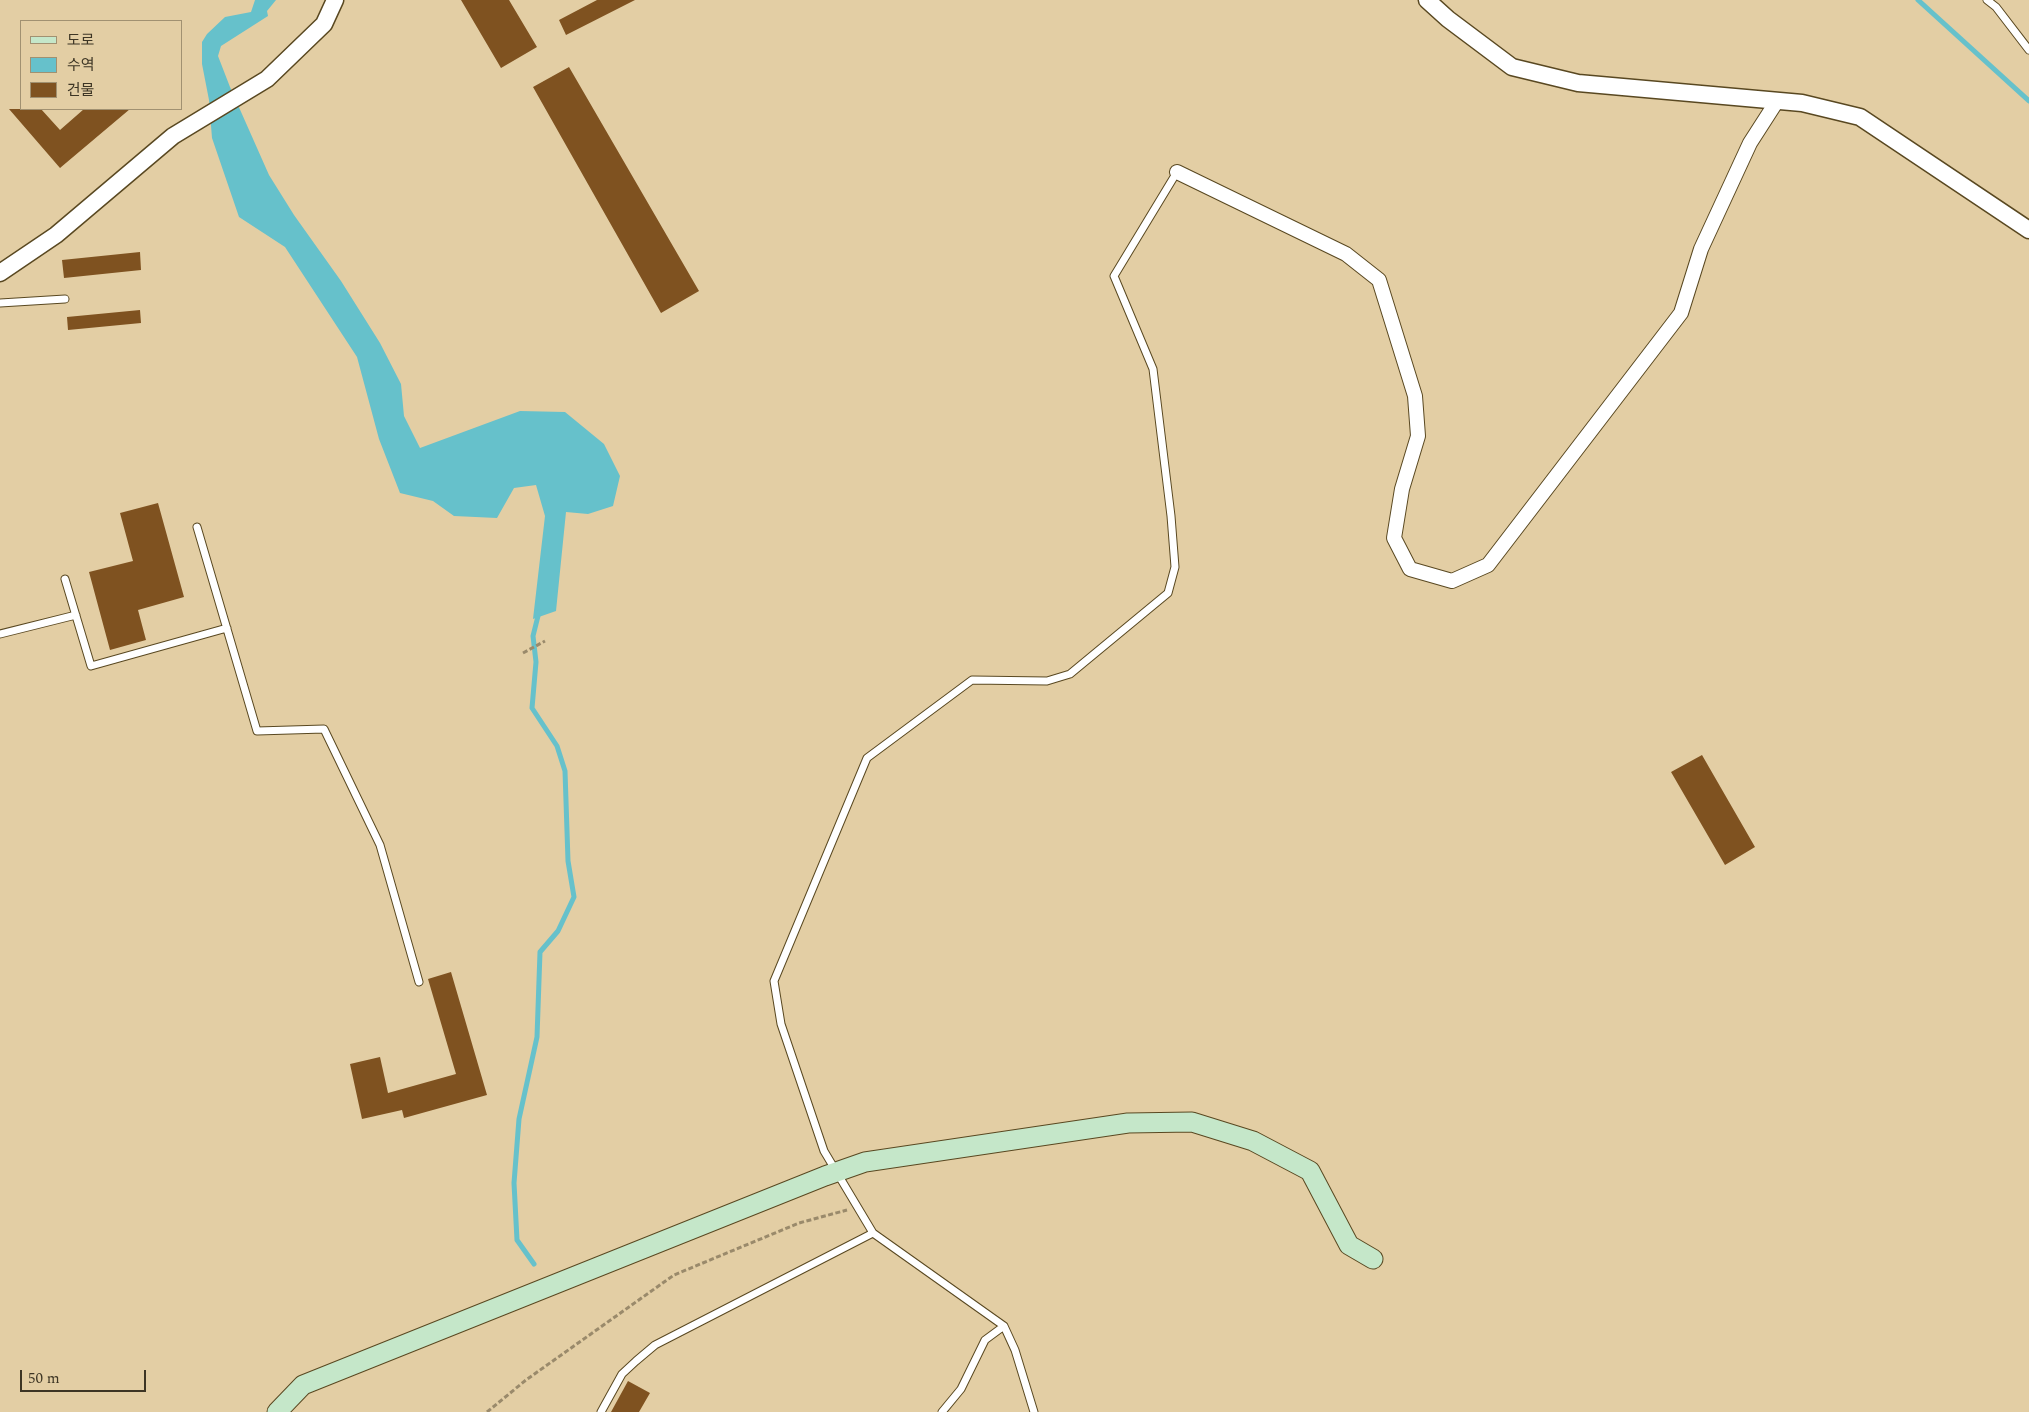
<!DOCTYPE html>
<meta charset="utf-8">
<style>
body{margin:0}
#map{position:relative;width:2029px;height:1412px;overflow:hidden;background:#e3cea4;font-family:Spectral,"Noto Sans KR",serif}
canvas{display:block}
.legend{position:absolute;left:20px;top:20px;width:162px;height:90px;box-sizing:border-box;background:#e3cea4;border:1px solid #a19171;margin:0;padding:6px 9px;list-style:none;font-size:15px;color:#3d3524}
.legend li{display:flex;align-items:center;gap:10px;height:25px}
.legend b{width:25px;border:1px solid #a19171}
.scale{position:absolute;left:20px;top:1370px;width:126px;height:22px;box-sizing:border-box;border:2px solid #3d3524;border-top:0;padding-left:6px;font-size:15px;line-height:18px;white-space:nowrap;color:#3d3524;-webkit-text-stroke:4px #e3cea4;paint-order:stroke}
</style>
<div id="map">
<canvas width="2029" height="1412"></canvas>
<ul class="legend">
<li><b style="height:6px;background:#c5e7c9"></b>도로</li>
<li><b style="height:14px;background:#66c1cb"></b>수역</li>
<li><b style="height:14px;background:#7f5220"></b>건물</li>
</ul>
<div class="scale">50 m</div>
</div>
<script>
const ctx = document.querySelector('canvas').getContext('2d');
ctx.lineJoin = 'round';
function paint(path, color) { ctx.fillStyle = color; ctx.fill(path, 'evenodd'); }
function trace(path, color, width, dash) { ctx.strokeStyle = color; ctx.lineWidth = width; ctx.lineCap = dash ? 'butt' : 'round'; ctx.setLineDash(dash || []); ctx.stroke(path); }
const water = new Path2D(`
 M255 0H276L267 11 268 16 221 46 218 56 230 87 269 175 294 215 341 281 380 343 401 384 404 416 420 448 520 411 565 412 604 444 620 476 613 506 588 514 566 512 556 611 533 619 545 516 536 485 514 488 497 518 454 516 433 501 400 493 379 439 357 357 285 247 239 217 212 138 209 100 202 64V42L207 34 225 17 251 12Z`);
const stream = new Path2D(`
 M1918 0 2029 101
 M534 1264 517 1240 514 1183 519 1119 537 1037 540 952 558 931 574 897 568 861 565 771 557 746 532 708 536 662 533 636 539 612`);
const building = new Path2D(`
 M461 0H509L537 47 501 68Z
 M597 0H635L566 35 559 20Z
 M569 67 699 291 661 313 533 87Z
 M9 109H41L60 130 84 109H130L60 168Z
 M140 252 141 270 64 278 62 260Z
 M140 310 141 323 68 330 67 317Z
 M158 503 184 597 138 610 146 640 110 650 89 572 133 561 120 513Z
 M1702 755 1755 847 1725 865 1671 772Z
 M451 972 487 1095 404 1118 402 1110 362 1119 350 1064 380 1057 388 1093 456 1074 428 979Z
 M628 1381 650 1393 639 1412H611Z`);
const path = new Path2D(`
 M523 653 545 641
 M487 1412 526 1380 674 1275 799 1223 847 1210`);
const service = new Path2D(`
 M1987 0 1996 7 2029 50
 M0 303 65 299
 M197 527 257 731 324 729 380 845 419 982
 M65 579 91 666 227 628
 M0 634 76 615
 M601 1412 622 1374 636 1361 655 1345 873 1233
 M942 1412 961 1389 985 1340 1004 1326
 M1034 1412 1015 1350 1004 1326 873 1233 824 1151 781 1024 774 981 867 758 972 680 1047 681 1070 674 1168 593 1175 567 1171 516 1153 369 1114 276 1177 172`);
const minor = new Path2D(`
 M1177 172 1346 254 1379 280 1415 396 1418 436 1402 489 1394 538 1410 569 1452 581 1488 565 1681 313 1701 249 1750 143 1777 101`);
const tertiary = new Path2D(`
 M1427 0 1448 19 1512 67 1578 83 1802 103 1860 117 2029 230
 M0 273 56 235 173 136 267 79 324 24 335 0`);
const secondary = new Path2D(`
 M277 1412 303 1385 825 1176 865 1162 1128 1123 1192 1122 1253 1141 1310 1171 1349 1245 1373 1259`);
paint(water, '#66c1cb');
trace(stream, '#66c1cb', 5);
paint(building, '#7f5220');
trace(service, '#594821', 9);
trace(minor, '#594821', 16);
trace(tertiary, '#594821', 19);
trace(secondary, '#594821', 21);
trace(path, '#9a8a6b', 3, [5, 2.5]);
trace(service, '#fff', 7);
trace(minor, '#fff', 14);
trace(tertiary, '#fff', 16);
trace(secondary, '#c5e7c9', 19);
</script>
